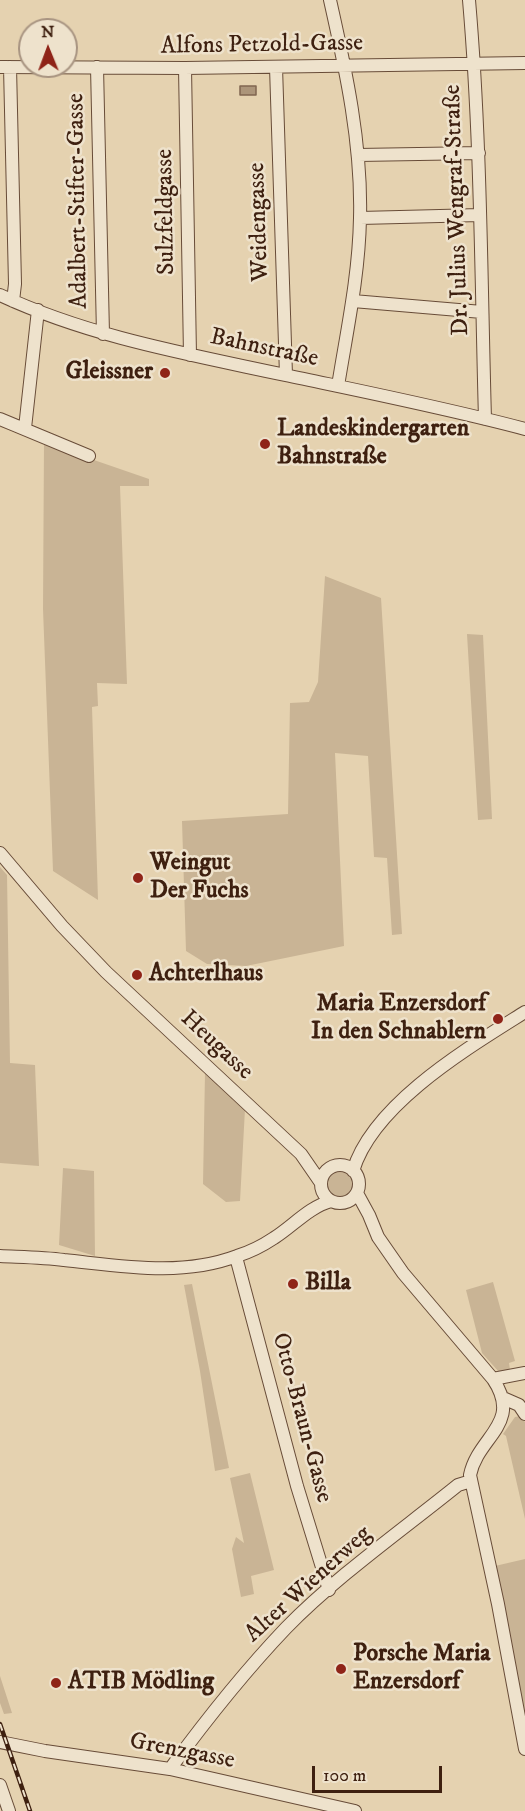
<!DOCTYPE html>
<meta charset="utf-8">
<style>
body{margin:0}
#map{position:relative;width:525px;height:1811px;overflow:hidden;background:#e5d2b0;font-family:"IM FELL DW Pica",serif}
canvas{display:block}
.north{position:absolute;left:18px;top:18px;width:60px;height:60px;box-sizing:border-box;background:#eee2cc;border:2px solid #a89481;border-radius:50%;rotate:359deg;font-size:16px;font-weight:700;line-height:24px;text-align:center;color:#3e2010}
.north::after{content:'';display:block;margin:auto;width:21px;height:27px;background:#8f2418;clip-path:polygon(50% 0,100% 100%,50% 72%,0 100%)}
.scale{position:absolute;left:312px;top:1766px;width:130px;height:27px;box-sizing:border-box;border:3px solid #3e2010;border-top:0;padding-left:8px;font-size:18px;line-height:21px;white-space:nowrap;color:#3e2010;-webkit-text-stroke:4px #eee2cc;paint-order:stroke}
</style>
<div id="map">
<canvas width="525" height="1811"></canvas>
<div class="north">N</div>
<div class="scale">100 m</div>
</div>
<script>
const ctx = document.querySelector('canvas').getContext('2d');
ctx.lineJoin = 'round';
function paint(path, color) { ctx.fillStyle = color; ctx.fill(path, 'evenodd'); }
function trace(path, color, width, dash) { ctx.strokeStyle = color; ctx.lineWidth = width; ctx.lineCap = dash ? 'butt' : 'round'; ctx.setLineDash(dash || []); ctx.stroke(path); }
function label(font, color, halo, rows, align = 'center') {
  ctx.font = font + ' "IM FELL DW Pica",serif'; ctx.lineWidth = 5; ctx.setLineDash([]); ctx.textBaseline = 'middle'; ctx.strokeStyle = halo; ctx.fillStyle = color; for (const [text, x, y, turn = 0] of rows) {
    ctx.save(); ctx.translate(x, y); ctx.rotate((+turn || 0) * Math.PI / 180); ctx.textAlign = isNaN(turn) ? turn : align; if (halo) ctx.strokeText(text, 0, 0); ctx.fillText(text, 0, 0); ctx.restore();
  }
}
const green = new Path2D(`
 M0 422 91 459 149 479V486H120L127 684 97 683 98 706 92 707 98 900 53 871 43 609 44 442 0 427Z
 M325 576 381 598 402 934 392 935 387 858 374 857 368 756 335 753 344 946 246 966 207 964 186 951 182 821 288 814 290 703 309 702 318 682Z
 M467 634 483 635 492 819 478 820Z
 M0 867 7 875 10 1063 35 1065 39 1166 0 1163Z
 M205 1073 245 1109 240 1201 226 1202 203 1184Z
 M63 1168 94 1171 95 1256 59 1245Z
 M327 1185a13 13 0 1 1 26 0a13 13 0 1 1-26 0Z
 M493 1282 515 1361 509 1363 510 1370 499 1372 482 1353 466 1290Z
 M192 1284 229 1468 215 1471 200 1371 184 1285Z
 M520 1416 525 1422V1519L506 1436 503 1434 515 1417Z
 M250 1473 274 1570 251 1576 254 1594 241 1597 232 1549 236 1537 244 1543 230 1478Z
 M525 1559V1717L495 1566Z
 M0 1676 12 1713 4 1714 0 1703Z`);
const water = new Path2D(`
 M240 86H256V95H240Z`);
const minor = new Path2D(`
 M330 0C346 71 362 145 360 218 359 275 347 330 338 386
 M469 0C481 139 481 279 485 419
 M0 67 185 68 525 63
 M10 67 15 284 13 301
 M97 67 103 334
 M276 67 286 375
 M185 68 190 355
 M358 155 479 153
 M360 218 480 215
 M0 295C90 337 188 354 285 375 365 392 446 408 525 429
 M353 301 482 312
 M0 419 89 456
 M25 428 38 310
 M0 853 62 926 106 972 301 1154 321 1183
 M321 1184a19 19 0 1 1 38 0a19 19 0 1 1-38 0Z
 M353 1171C373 1104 468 1048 525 1012
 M357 1193 369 1215 378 1237 403 1273 493 1379C523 1424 478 1436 470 1475L498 1604 525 1749
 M0 1256C21 1257 43 1257 64 1260 122 1266 181 1277 237 1256 250 1252 262 1246 274 1238 293 1226 309 1207 331 1201
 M236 1257 297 1486 329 1590
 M493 1379 525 1373
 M503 1398 519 1405 525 1414
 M0 1742 45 1751 170 1769 355 1811
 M170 1769C206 1720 244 1672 286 1628 337 1576 401 1531 458 1485L471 1481
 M0 1785 9 1811`);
const rail = new Path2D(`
 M0 1724 30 1811`);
const markers = [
 [165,373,6,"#8f2418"],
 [265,444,6,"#8f2418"],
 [138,878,6,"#8f2418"],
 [137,975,6,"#8f2418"],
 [498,1019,6,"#8f2418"],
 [293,1284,6,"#8f2418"],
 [341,1669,6,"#8f2418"],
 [56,1683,6,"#8f2418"]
];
const streetNames = [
 ["Alfons Petzold-Gasse",262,46,-1],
 ["Adalbert-Stifter-Gasse",79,201,-91],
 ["Dr. Julius Wengraf-Straße",458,210,-92],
 ["Sulzfeldgasse",167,212,-91],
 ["Weidengasse",260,222,-92],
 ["Bahnstraße",264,349,12],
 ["Heugasse",216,1046,43],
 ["Otto-Braun-Gasse",301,1418,75],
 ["Alter Wienerweg",309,1585,-42],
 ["Grenzgasse",182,1752,11]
];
const poiNames = [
 ["Gleissner",153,373,"right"],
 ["Landeskindergarten",277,430],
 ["Bahnstraße",277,458],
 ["Weingut",150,864],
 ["Der Fuchs",150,892],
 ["Achterlhaus",149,975],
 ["Maria Enzersdorf",486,1005,"right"],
 ["In den Schnablern",486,1033,"right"],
 ["Billa",305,1284],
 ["Porsche Maria",353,1655],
 ["Enzersdorf",353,1683],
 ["ATIB Mödling",68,1683]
];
paint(green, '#c9b495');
paint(water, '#ac957a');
trace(water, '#806650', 1.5);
trace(minor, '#684c38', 14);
trace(minor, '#eee2cc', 12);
trace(rail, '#3e2010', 4.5);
trace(rail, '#eee2cc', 2, [7]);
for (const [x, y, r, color] of markers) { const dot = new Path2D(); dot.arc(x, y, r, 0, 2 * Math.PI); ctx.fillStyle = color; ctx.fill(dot); trace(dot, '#eee2cc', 2); }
label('24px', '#3e2010', '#eee2cc', streetNames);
label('bold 24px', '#3e2010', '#eee2cc', poiNames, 'left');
</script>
